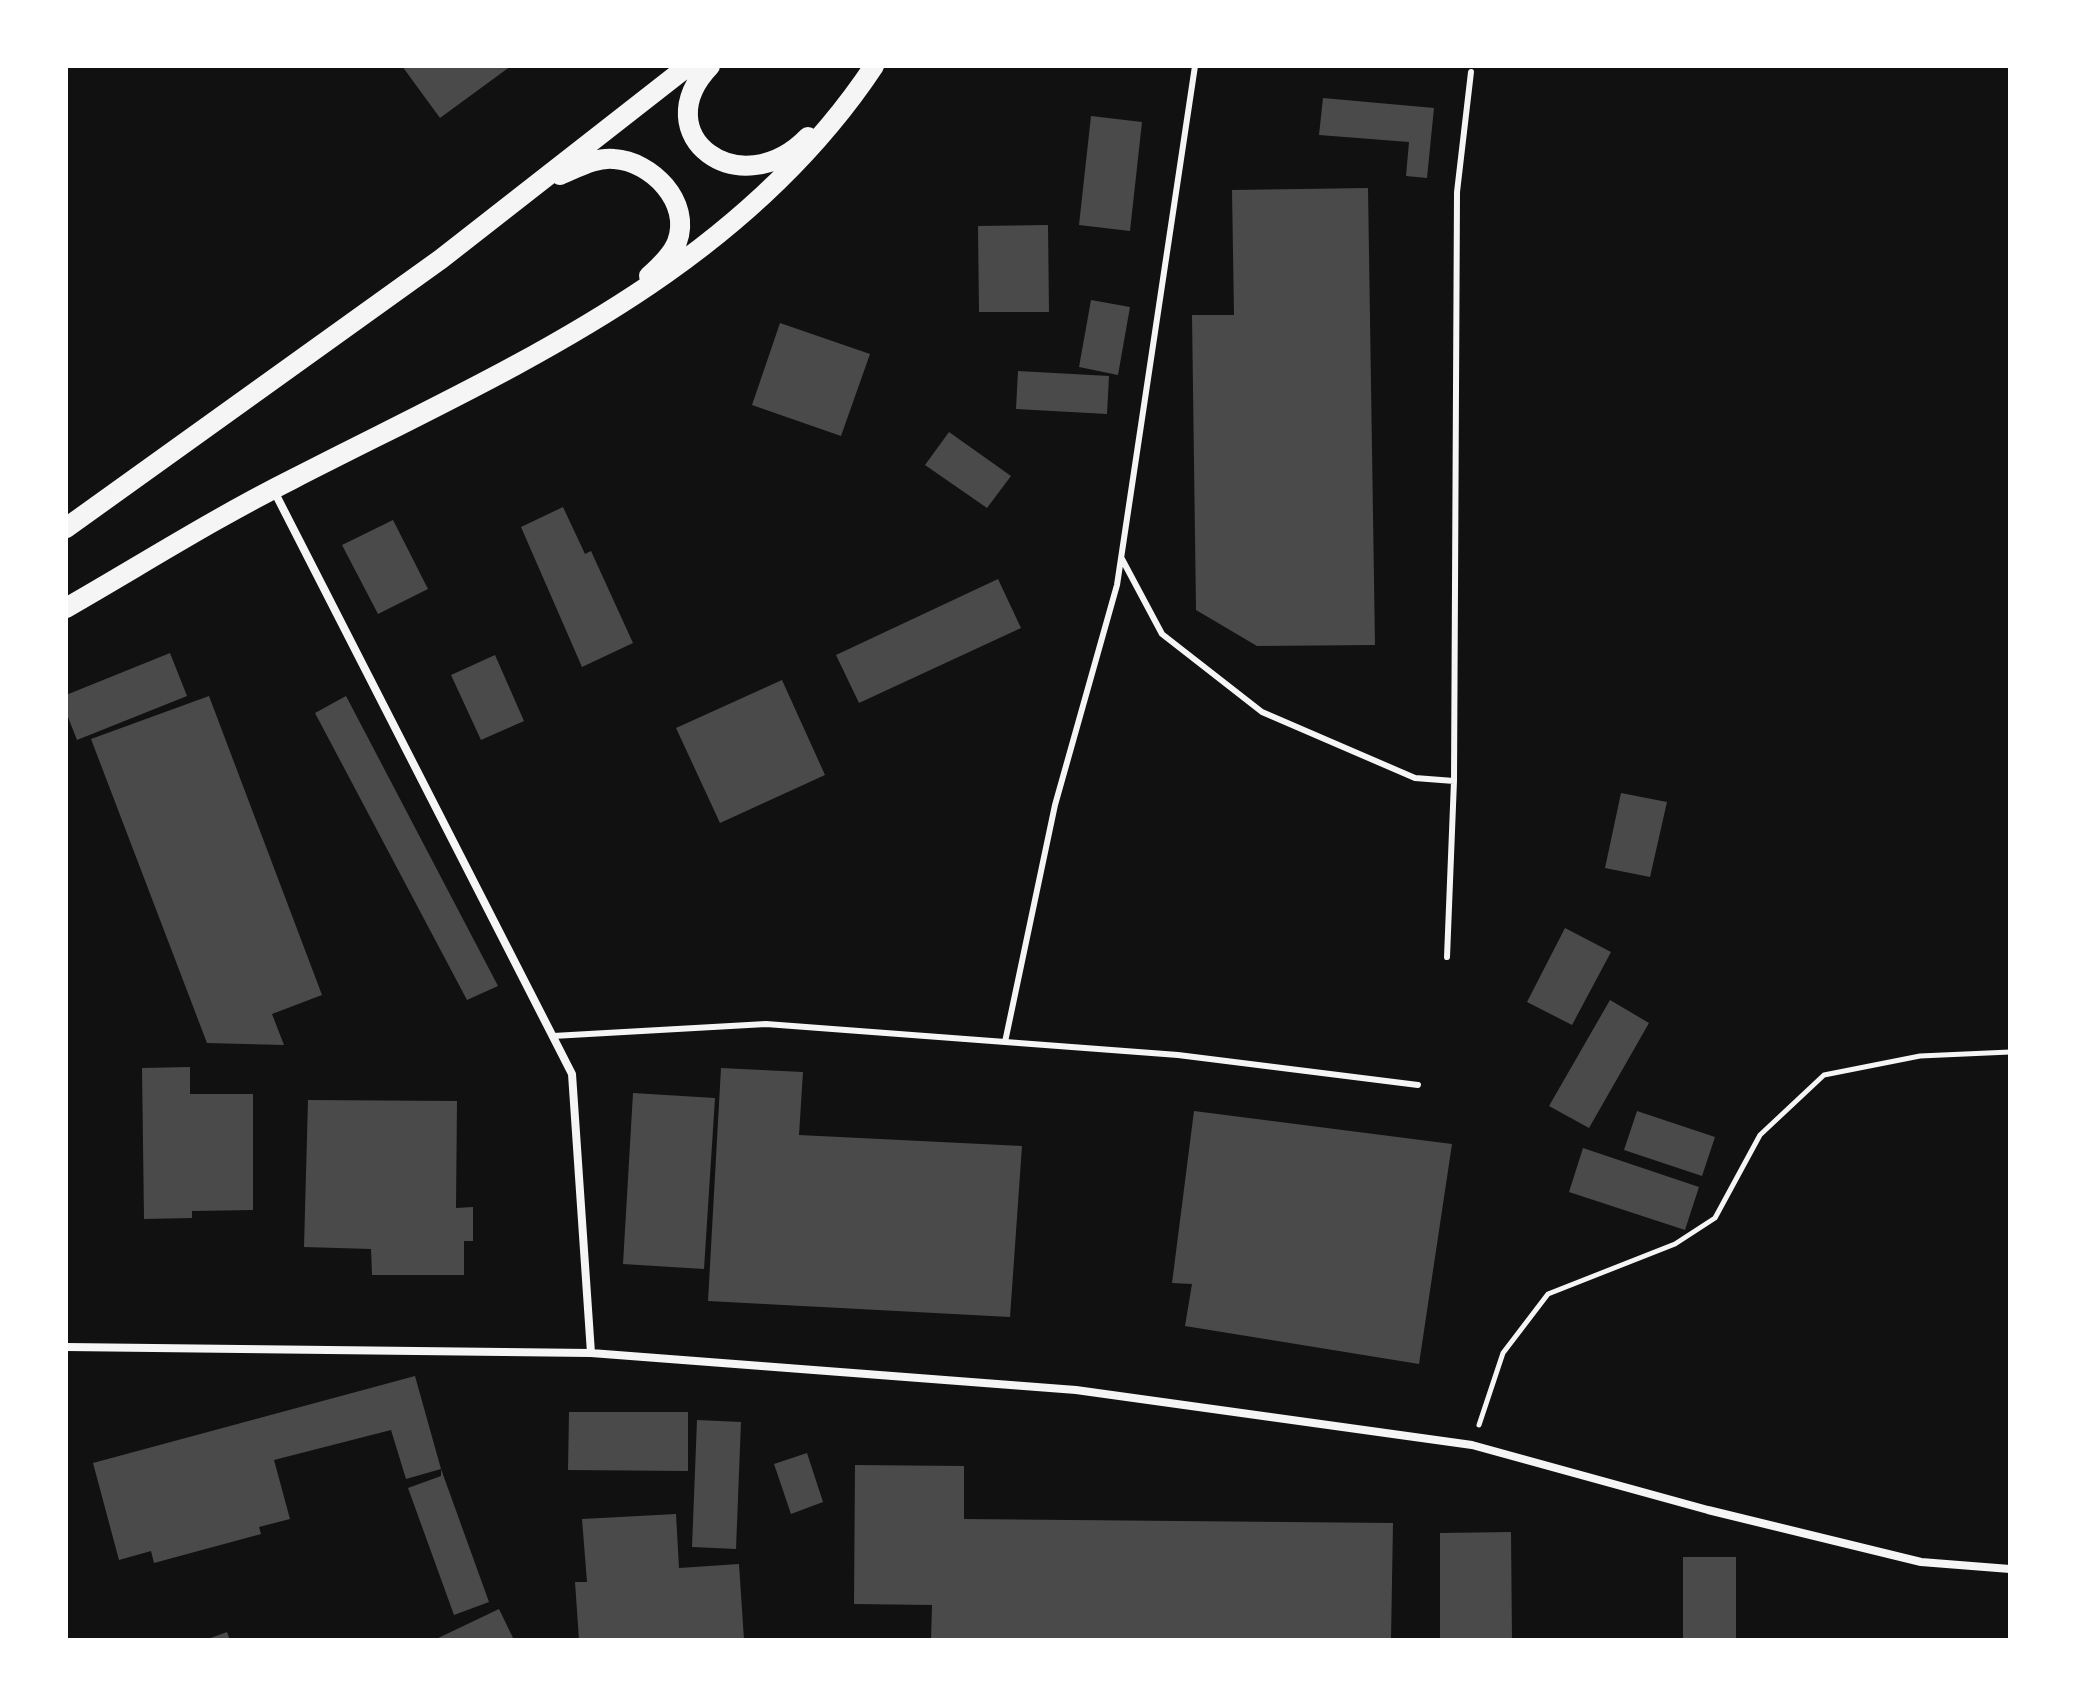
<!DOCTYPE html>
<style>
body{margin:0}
#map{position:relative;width:2076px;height:1706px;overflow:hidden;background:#111;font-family:"Sofia Sans Condensed",sans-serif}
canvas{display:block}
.frame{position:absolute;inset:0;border:68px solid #fff;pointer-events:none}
</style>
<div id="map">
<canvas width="2076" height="1706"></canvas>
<div class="frame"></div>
</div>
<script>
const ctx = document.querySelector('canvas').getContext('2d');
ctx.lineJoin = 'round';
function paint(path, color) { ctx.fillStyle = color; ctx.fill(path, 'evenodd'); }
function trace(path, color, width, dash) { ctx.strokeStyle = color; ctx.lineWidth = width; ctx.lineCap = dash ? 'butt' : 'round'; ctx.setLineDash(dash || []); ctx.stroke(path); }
const building = new Path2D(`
 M402 66H511L440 118Z
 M1323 98 1434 108 1427 178 1406 176 1409 142 1319 135Z
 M1091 116 1142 122 1130 231 1079 225Z
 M1368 188 1375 645 1257 646 1196 610 1192 315H1234L1232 190Z
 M1048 225 1049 312H979L978 226Z
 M1091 300 1130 307 1118 375 1079 367Z
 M780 323 870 354 841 436 752 405Z
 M1018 371 1109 376 1107 414 1016 409Z
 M949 432 1011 476 987 508 925 465Z
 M563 507 585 554 591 551 633 643 582 667 521 527Z
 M393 520 428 589 378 614 342 545Z
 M998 579 1021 628 859 703 836 655Z
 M170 653 187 696 77 740 66 712V695Z
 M495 655 524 721 481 740 451 675Z
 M782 680 825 775 720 823 676 728Z
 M209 696 322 995 272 1014 284 1045 207 1043 91 739Z
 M346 696 498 986 467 1000 315 713Z
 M1621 793 1667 802 1650 877 1605 868Z
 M1565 928 1611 952 1572 1025 1527 1002Z
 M1610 1000 1649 1023 1589 1128 1549 1106Z
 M190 1067V1094H253V1210L192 1211V1218L144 1219 142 1068Z
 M721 1068 803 1072 799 1135 1022 1146 1010 1317 708 1301Z
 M633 1093 715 1098 704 1269 623 1264Z
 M308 1100 457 1101 456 1208 473 1207V1241H464V1275H372L371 1249 304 1247Z
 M1194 1111 1452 1144 1419 1364 1185 1326 1192 1284 1172 1283Z
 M1637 1111 1715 1137 1702 1176 1624 1150Z
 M1583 1148 1699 1187 1685 1230 1569 1192Z
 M415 1376 441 1469 406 1479 391 1430 274 1460 290 1519 259 1527 261 1534 154 1563 151 1551 119 1560 93 1463Z
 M569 1412H688V1471L568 1470Z
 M697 1420 741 1422 736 1549 692 1547Z
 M807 1453 823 1502 791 1514 774 1464Z
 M855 1465 964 1466V1519L1393 1523 1391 1640H931L932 1605 854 1604Z
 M441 1469 489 1602 454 1615 408 1488 441 1476Z
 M676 1514 679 1568 739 1564 744 1640H579L575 1582H587L582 1519Z
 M1511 1532 1512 1640H1440V1533Z
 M1683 1557H1736V1640H1683Z
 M499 1609 514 1640H434Z
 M227 1632 230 1640H205Z`);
const path = new Path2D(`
 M1479 1425 1503 1353 1548 1294 1675 1244 1715 1218 1760 1135 1824 1075 1920 1056 2010 1052`);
const service = new Path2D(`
 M1122 559 1162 634 1262 712 1415 778 1454 781
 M1447 957 1454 781 1457 192 1471 72
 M553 1036 766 1024 1178 1055 1418 1085
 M1005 1042 1055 805 1117 585 1195 66`);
const minor = new Path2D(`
 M273 489 572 1074 591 1353
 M66 1347 591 1353 1076 1390 1472 1445 1708 1510 1921 1562 2010 1569`);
const primary = new Path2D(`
 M710 66C644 135 740 207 808 137
 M560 175C577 168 596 157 614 159 651 161 692 202 677 242 673 253 658 268 649 276
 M66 528 441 259 688 66
 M66 608C141 565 215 518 293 479 507 369 736 274 874 66`);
paint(building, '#4a4a4a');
trace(path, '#f5f5f5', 5);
trace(service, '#f5f5f5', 6);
trace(minor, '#f5f5f5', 8);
trace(primary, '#f5f5f5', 20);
</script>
